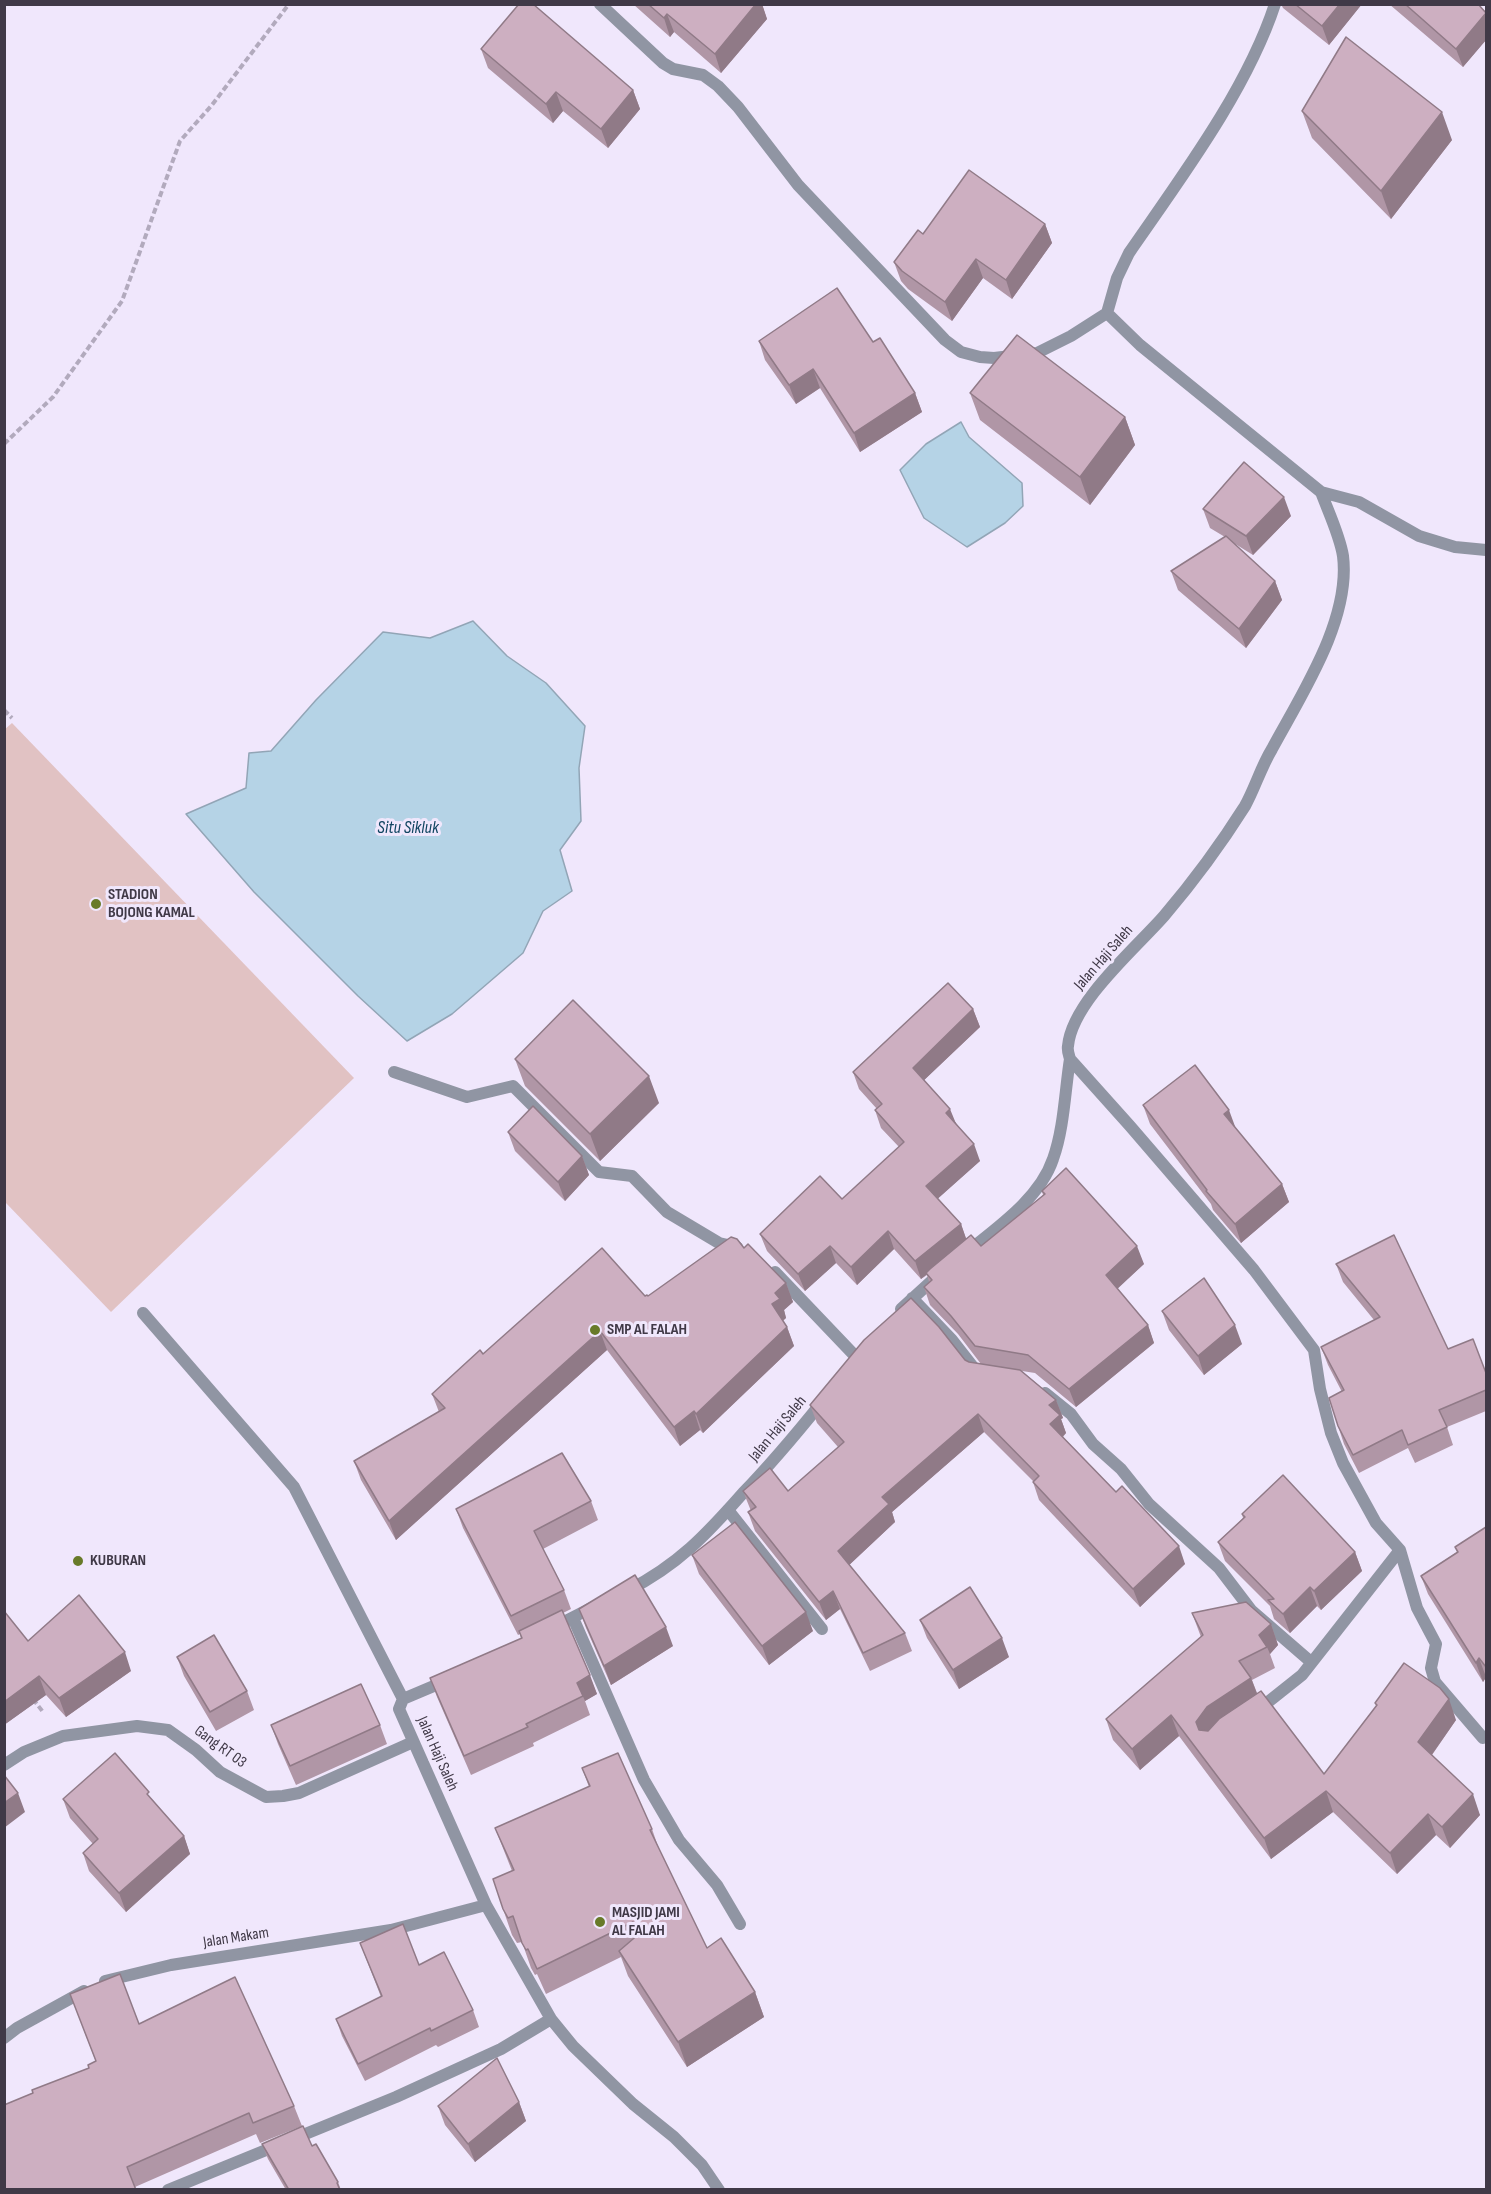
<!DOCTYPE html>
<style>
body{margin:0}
#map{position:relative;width:1491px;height:2194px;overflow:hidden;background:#f0e7fc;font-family:"Sofia Sans Condensed",sans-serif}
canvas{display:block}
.frame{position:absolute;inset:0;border:6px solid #403947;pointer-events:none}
</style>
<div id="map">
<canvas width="1491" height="2194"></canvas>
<div class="frame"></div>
</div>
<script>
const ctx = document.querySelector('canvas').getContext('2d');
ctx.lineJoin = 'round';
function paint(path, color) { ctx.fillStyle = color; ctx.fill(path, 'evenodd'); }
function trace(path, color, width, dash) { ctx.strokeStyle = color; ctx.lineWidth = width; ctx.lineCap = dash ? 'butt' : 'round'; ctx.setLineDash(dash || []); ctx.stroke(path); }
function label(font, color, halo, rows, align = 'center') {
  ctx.font = font + ' "Sofia Sans Condensed",sans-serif'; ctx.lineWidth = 6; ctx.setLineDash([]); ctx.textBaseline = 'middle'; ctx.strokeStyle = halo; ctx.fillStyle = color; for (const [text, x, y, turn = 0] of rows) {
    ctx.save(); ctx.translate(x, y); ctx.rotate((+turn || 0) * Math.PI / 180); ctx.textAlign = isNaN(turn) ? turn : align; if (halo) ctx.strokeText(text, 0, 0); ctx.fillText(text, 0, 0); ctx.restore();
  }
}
const green = new Path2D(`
 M12 723 354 1078 111 1312 5 1202 4 730Z`);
const water = new Path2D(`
 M961 422 969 437 1022 483 1023 506 1005 523 967 547 924 518 900 470 926 444Z
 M473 621 507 656 546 683 585 726 579 768 581 821 560 850 572 891 543 911 523 953 452 1014 407 1041 358 996 254 892 186 814 246 788 249 753 271 751 316 700 383 632 430 638Z`);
const path = new Path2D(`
 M4 444 53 397 122 301 180 141 212 105 289 4
 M4 710 12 718
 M33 1699 43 1712`);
const service = new Path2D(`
 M728 1510 822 1629`);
const minor = new Path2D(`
 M600 4 663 63 673 69 703 75 718 86 738 107 798 185 945 340 961 352 980 357 994 358 1037 353 1071 336 1107 313
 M1275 4C1247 90 1180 179 1129 253L1117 278 1107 313 1140 345 1321 492 1359 502 1419 536 1455 547 1486 550
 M1070 1059 1130 1126 1254 1270 1314 1350 1320 1389 1331 1433 1343 1463 1376 1523 1400 1550 1417 1608 1436 1644 1431 1668 1435 1682 1483 1738
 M394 1072 467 1097 513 1086 599 1172 632 1176 667 1212 719 1243 737 1247
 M967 1252C998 1227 1040 1198 1053 1159 1064 1129 1065 1090 1070 1059 1069 1055 1067 1050 1068 1046 1072 1002 1136 948 1164 916 1193 882 1221 844 1245 806 1255 788 1261 767 1272 749 1301 695 1351 620 1343 556 1340 536 1328 511 1321 492
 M775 1272 857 1358
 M912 1298 952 1340 977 1372H979
 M901 1309 935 1278
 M143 1313 294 1487 403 1699
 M1045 1393 1071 1414 1093 1444 1121 1469 1149 1504 1219 1568 1251 1610 1311 1662
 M627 1591C678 1565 706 1535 743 1493 771 1464 797 1433 822 1402
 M573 1618 644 1780 679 1840 717 1885 740 1924
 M552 1628 595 1606
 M448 1680 403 1699 399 1709 486 1905 551 2019 573 2046 633 2104 674 2137 702 2165 719 2190
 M1258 1710 1302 1675 1400 1550
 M4 1765 24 1752 63 1736 137 1726 168 1730 196 1750 220 1772 266 1797 283 1796 299 1793 413 1742
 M105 1981 171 1965 391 1930 486 1905
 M4 2038 17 2028 84 1991
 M168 2190 396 2097 501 2049 551 2019`);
const wall = new Path2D(`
 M633 4H762L767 19 721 73 674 32 670 37Z
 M1281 4H1362L1329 45 1283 8Z
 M1389 4H1478L1486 12V40L1463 67Z
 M481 49 633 90 640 109 608 148 563 111 553 123 488 68Z
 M1302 111 1452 140 1391 219 1312 138Z
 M1045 224 1052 243 1012 299 983 278 952 321 908 289 901 281 894 262 923 234Z
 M759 341 873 342 915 393 922 412 860 452 820 388 796 404 765 360Z
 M970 393 1125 417 1135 445 1090 505 980 420Z
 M1203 509 1291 516 1253 555 1232 542 1275 581 1282 600 1246 648 1178 590 1171 571 1225 537 1210 528Z
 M973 1009 980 1027 924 1080 956 1123 980 1161 938 1198 961 1224 966 1239 981 1246 1043 1195 1042 1191 1144 1264 1117 1288 1148 1325 1154 1343 1076 1407 1035 1373 1022 1371 1056 1400 1063 1418 1061 1419 1066 1433 1063 1437 1185 1564 1140 1607 1039 1500 1033 1482V1481L984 1432 892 1512 895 1522 849 1565 905 1633 912 1651 870 1671 840 1609 826 1620 755 1531 748 1512 751 1511 743 1491H788L838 1447 817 1423 810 1405 965 1360 969 1362 981 1364 958 1334 930 1305 924 1287 929 1282 927 1275 921 1279 894 1249 857 1285 836 1263 805 1291 767 1251 760 1234 842 1199 899 1147 881 1128 875 1110 877 1109 859 1089 853 1072Z
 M515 1059 659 1103 600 1161 525 1086Z
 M1143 1105 1236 1129 1282 1184 1289 1202 1241 1243 1213 1210 1211 1204 1150 1124Z
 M508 1132 582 1156 589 1175 565 1201 515 1151Z
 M744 1248 786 1283 793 1302 784 1310 786 1318 783 1321 787 1327 794 1346 703 1433 700 1430 680 1446 607 1350 396 1540 361 1480 354 1461 439 1412 432 1394 483 1354 645 1296H648Z
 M1336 1264 1448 1349 1486 1373V1411L1447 1427 1453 1445 1415 1463 1408 1448 1359 1473 1344 1444 1338 1426 1342 1392 1328 1365 1321 1347 1374 1320 1343 1282Z
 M1162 1311 1242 1344 1204 1375 1169 1330Z
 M591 1501 598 1520 543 1549 564 1590 571 1609 563 1613 597 1694 585 1701 590 1715 533 1743 534 1746 471 1775 437 1697 430 1678 521 1639 520 1634 518 1635 463 1528 456 1509Z
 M1242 1514 1355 1552 1362 1571 1321 1610 1317 1606 1290 1633 1274 1619 1270 1606 1225 1561 1218 1542 1243 1518Z
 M1486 1527V1678L1483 1682 1428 1594 1421 1576 1457 1552 1455 1547Z
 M692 1555 813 1631 769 1665 699 1574Z
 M579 1609 673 1646 611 1685 586 1628Z
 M4 1611 28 1641 131 1671 66 1717 46 1695 4 1725Z
 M1192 1613 1271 1624 1278 1645 1270 1654 1275 1668 1252 1680 1257 1693 1324 1774 1376 1706 1375 1703 1456 1720 1432 1755 1480 1815 1450 1848 1436 1835 1397 1874 1333 1812 1271 1859 1179 1736 1140 1770 1113 1740 1106 1719 1201 1637Z
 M920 1620 1009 1657 959 1689 927 1638Z
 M177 1657 247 1691 254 1710 216 1731 184 1676Z
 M271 1725H380L387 1744 296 1785 278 1744Z
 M582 1768 652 1829 660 1852 707 1948 755 1992 764 2017 687 2067 628 1976 621 1957 546 1994 537 1974 535 1975 531 1968 522 1942 517 1943 512 1935 503 1909 512 1871 495 1828 589 1787Z
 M151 1798 184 1836 190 1854 126 1912 89 1871 83 1853 93 1844 70 1818 63 1799Z
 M360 1943 419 1965 473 2010 479 2027 438 2047 436 2045 365 2081 342 2036 336 2019 381 1997Z
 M70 1994 139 2024 294 2106 302 2126 260 2143 256 2134 135 2187 33 2093 89 2069 96 2062Z
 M519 2102 526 2121 475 2162 445 2125 438 2106Z
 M262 2144 312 2146 338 2182 341 2190H286L268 2159Z`);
const shadedWall = new Path2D(`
 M756 4H762L767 19 721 73 715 54Z
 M1340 4H1362L1329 45 1322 26Z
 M1486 13V40L1463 67 1456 49Z
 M667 14 674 32 670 37 664 18Z
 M633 90 640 109 608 148 601 129Z
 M556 92 563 111 553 123 546 104Z
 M1442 112 1452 140 1391 219 1381 191Z
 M1045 224 1052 243 1012 299 1006 280Z
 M976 259 983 278 952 321 945 302Z
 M813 369 820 388 796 404 789 385Z
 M915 393 922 412 860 452 854 433Z
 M1125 417 1135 445 1090 505 1080 477Z
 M1284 497 1291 516 1253 555 1246 536Z
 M1275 581 1282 600 1246 648 1239 629Z
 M973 1009 980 1027 919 1085 913 1068Z
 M649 1076 659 1103 600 1161 590 1134Z
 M950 1109 957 1126 946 1113Z
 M1229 1110 1236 1129 1224 1114Z
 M974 1144 980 1161 933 1203 926 1186Z
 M582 1156 589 1175 565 1201 558 1182Z
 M1282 1184 1289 1202 1241 1243 1235 1224Z
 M961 1224 967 1241 921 1279 915 1261Z
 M888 1231 894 1249 857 1285 851 1267Z
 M830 1246 836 1263 805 1291 798 1274Z
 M1137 1246 1144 1264 1113 1293 1106 1275Z
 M786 1283 793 1302 784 1310 786 1318 779 1323 772 1304 775 1293Z
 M1148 1325 1154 1343 1076 1407 1069 1389Z
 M1235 1325 1242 1344 1204 1375 1198 1356Z
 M787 1327 794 1346 703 1433 696 1414Z
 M600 1331 607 1350 396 1540 389 1521Z
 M1056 1400 1063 1418 1061 1419 1066 1433 1057 1442 1050 1424 1049 1405Z
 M694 1411 700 1430 680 1446 674 1427Z
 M978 1414 984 1432 892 1512 895 1522 845 1569 838 1551 882 1497Z
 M1179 1546 1185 1564 1140 1607 1133 1589Z
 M1355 1552 1362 1571 1321 1610 1314 1591Z
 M1310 1587 1317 1606 1290 1633 1283 1614Z
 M833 1591 840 1609 826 1620 819 1602Z
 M806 1612 813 1631 769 1665 762 1646Z
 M1271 1624 1278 1645 1270 1654 1267 1647 1259 1635Z
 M666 1627 673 1646 611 1685 604 1666Z
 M1002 1638 1009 1657 959 1689 953 1670Z
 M125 1652 131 1671 66 1717 59 1698Z
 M1479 1658 1486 1677 1483 1682 1476 1663Z
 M590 1675 597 1694 585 1701 577 1683Z
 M39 1676 46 1695 4 1725V1702Z
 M1251 1678 1259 1699 1206 1751 1196 1722 1207 1707Z
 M1449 1699 1456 1720 1426 1763 1418 1742Z
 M1171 1715 1179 1736 1140 1770 1132 1749Z
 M1326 1791 1333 1812 1271 1859 1264 1838Z
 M18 1793 25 1812 4 1828V1803Z
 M1473 1794 1480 1815 1450 1848 1442 1827Z
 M1428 1814 1436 1835 1397 1874 1390 1853Z
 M184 1836 190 1854 126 1912 119 1893Z
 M755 1992 764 2017 687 2067 678 2042Z
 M519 2102 526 2121 475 2162 468 2144Z`);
const building = new Path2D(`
 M519 4H533L633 90 601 129 556 92 546 104 481 49Z
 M648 4H756L715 54 667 14 664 18Z
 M1295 4H1340L1322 26Z
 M1405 4H1478L1486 13 1456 49Z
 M1346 37 1442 112 1381 191 1302 111Z
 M969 170 1045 224 1006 280 976 259 945 302 902 271 894 262 918 230 923 234Z
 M837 288 873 342 880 338 915 393 854 433 813 369 789 385 759 341Z
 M1017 335 1125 417 1080 477 970 393Z
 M1244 462 1284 497 1246 536 1203 509Z
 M1226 536 1275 581 1239 629 1171 571Z
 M948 983 973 1009 913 1068 950 1109 946 1113 974 1144 926 1186 961 1224 915 1261 888 1231 851 1267 830 1246 798 1274 760 1234 820 1176 842 1199 904 1142 875 1110 882 1104 853 1072Z
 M573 1000 649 1076 590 1134 515 1059Z
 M1195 1065 1229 1110 1224 1114 1282 1184 1235 1224 1206 1191 1207 1190 1143 1105Z
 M533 1106 582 1156 558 1182 508 1132Z
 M1066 1168 1137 1246 1106 1275 1148 1325 1069 1389 1028 1355 975 1346 951 1316 924 1287 932 1280 926 1273 930 1269 971 1235 981 1246 1045 1194 1042 1191Z
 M1394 1235 1448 1349 1473 1339 1486 1373V1390L1439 1410 1447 1427 1408 1445 1402 1430 1353 1455 1338 1426 1329 1398 1344 1390 1321 1347 1380 1317 1336 1264Z
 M731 1237 737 1239 744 1248 748 1244 786 1283 775 1293 780 1299 772 1304 787 1327 696 1414 694 1411 674 1427 600 1331 389 1521 354 1461 445 1408 432 1394 480 1350 483 1354 602 1248 645 1296 647 1295 648 1296Z
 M1204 1278 1235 1325 1198 1356 1162 1311Z
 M911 1298 939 1327 965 1360 969 1362 1020 1370 1056 1400 1049 1405 1060 1415 1050 1424 1116 1492 1122 1486 1179 1546 1133 1589 1033 1482 1039 1476 978 1414 882 1497 889 1504 838 1551 905 1633 863 1653 833 1591 819 1602 748 1512 756 1507 743 1491 770 1468 788 1491 844 1442 810 1405 864 1340Z
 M562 1453 591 1501 534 1531 564 1590 511 1616 456 1509Z
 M1283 1475 1355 1552 1314 1591 1310 1587 1283 1614 1268 1600 1274 1599 1218 1542 1245 1517 1242 1514Z
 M735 1522 806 1612 762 1646 692 1555Z
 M1486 1527V1667L1479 1658 1476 1663 1421 1576 1458 1552 1455 1547Z
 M635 1575 666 1627 604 1666 579 1609Z
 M970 1587 1002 1638 953 1670 920 1620Z
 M79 1595 125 1652 59 1698 39 1676 4 1702V1611L28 1641Z
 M1246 1602 1271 1624 1259 1635 1267 1647 1239 1661 1251 1678 1207 1707 1196 1722 1199 1730 1208 1731 1219 1719 1261 1691 1324 1774 1377 1705 1375 1703 1404 1663 1440 1688 1449 1699 1418 1742 1473 1794 1442 1827 1428 1814 1390 1853 1326 1791 1264 1838 1171 1715 1132 1749 1106 1719 1203 1635 1192 1613Z
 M562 1610 590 1675 577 1683 583 1696 526 1724 528 1727 464 1756 430 1678 522 1638 519 1631Z
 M214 1635 247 1691 210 1712 177 1657Z
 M361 1684 380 1725 290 1766 271 1725Z
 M115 1753 149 1792 147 1794 184 1836 119 1893 83 1853 98 1839 63 1799Z
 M618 1753 652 1829 650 1830 707 1948 721 1938 755 1992 678 2042 619 1951 640 1933 633 1922 537 1969 528 1949 526 1950 522 1943 513 1916 508 1918 503 1909 493 1879 514 1870 495 1828 590 1786 582 1768Z
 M4 1775 18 1793 4 1803Z
 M403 1924 419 1965 444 1952 473 2010 431 2031 430 2028 358 2064 336 2019 382 1996 360 1943Z
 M120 1974 139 2024 235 1977 294 2106 253 2123 249 2113 127 2167 136 2190H4V2105L33 2093 32 2090 89 2068 88 2065 96 2061 70 1994Z
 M497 2058 519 2102 468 2144 438 2106Z
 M303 2126 312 2146 316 2144 338 2182 337 2183 340 2190H289L262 2144Z`);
const markers = [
 [96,904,6,"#687a29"],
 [595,1330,6,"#687a29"],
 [78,1561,6,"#687a29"],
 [600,1922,6,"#687a29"]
];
const poiNames = [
 ["STADION",108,895],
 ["BOJONG KAMAL",108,913],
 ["SMP AL FALAH",607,1330],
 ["KUBURAN",90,1561],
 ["MASJID JAMI",612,1913],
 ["AL FALAH",612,1931]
];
const streetNames = [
 ["Jalan Haji Saleh",1104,958,-49],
 ["Jalan Haji Saleh",778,1429,-50],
 ["Gang RT 03",220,1747,36],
 ["Jalan Haji Saleh",437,1754,66],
 ["Jalan Makam",236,1938,-9]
];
const waterNames = [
 ["Situ Sikluk",408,828]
];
paint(green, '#e1c2c3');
paint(water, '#b5d3e6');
trace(water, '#92a5b6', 1.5);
trace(path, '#b2aabd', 4, [6, 3]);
trace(service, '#9095a3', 12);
trace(minor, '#9095a3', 12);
paint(wall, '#b096a6');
paint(shadedWall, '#907a87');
paint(building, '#cdafc1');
trace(building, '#907a87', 1.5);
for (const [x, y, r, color] of markers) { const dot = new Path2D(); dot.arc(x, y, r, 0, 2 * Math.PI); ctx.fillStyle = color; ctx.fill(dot); trace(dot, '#f0e7fc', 2); }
label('bold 16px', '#403947', '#f0e7fc', poiNames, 'left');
label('16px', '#403947', '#f0e7fc', streetNames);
label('italic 18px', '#104561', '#f0e7fc', waterNames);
</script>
